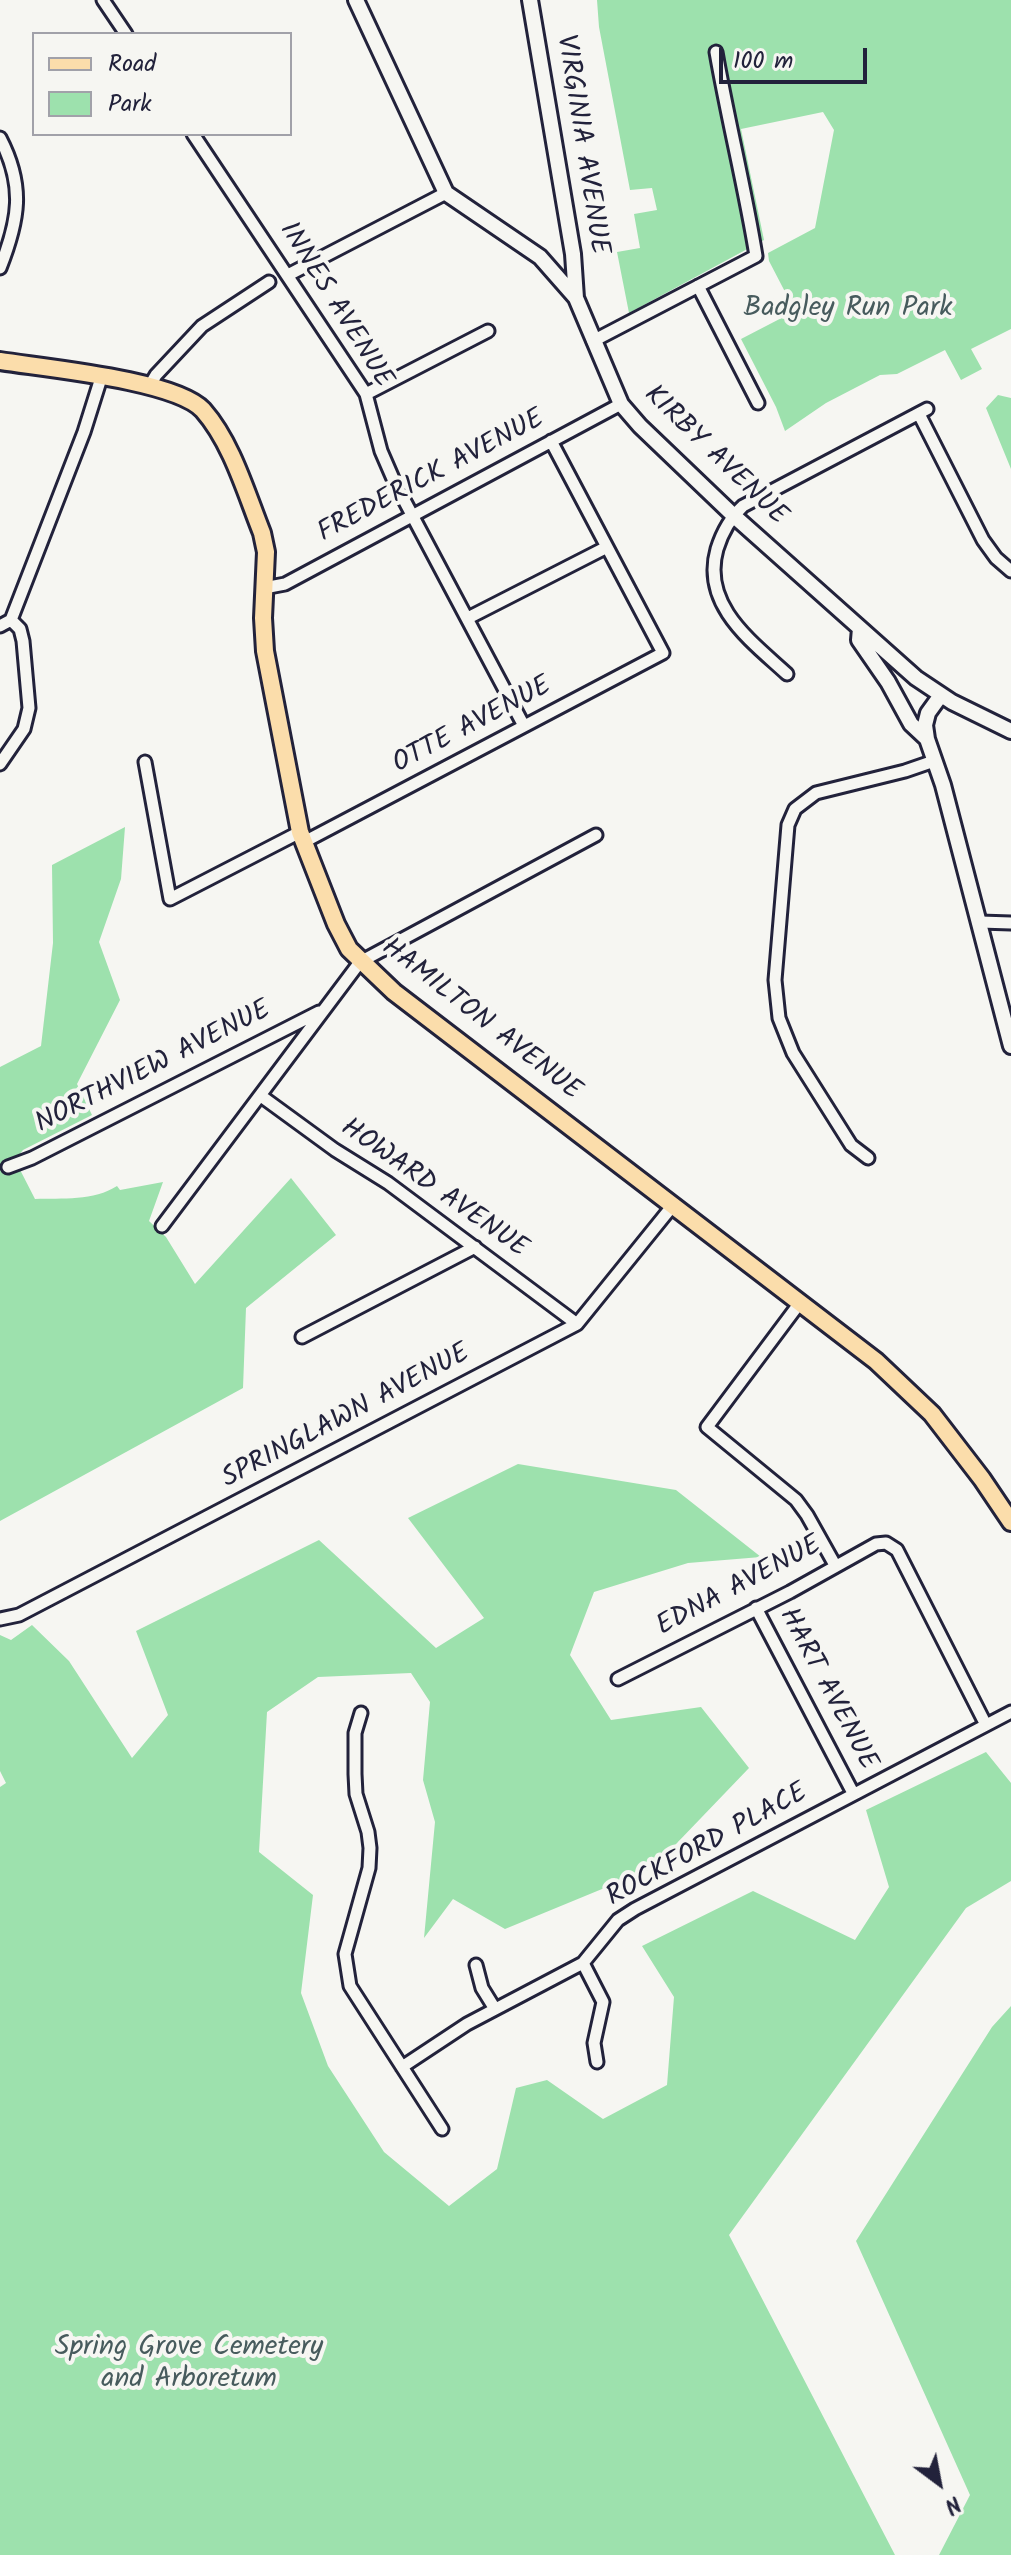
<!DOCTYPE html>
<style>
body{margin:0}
#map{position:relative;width:1011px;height:2555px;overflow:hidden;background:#f6f6f2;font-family:Kalam,sans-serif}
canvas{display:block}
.legend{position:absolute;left:32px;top:32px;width:260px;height:104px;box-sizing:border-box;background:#f6f6f2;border:2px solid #a1a1a9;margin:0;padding:10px 14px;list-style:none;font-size:24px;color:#22223b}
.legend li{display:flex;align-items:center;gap:16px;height:40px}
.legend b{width:40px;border:2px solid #a1a1a9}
.north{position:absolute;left:899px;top:2443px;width:80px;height:80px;-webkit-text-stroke:6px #f6f6f2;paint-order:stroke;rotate:148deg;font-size:22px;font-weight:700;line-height:32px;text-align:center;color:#22223b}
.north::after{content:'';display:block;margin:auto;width:28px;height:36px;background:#22223b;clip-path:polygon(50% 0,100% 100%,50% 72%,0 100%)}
.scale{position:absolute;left:719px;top:48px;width:148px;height:36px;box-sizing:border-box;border:4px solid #22223b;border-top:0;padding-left:10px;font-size:24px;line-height:28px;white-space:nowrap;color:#22223b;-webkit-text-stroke:6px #f6f6f2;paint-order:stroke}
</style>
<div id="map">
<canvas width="1011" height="2555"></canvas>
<ul class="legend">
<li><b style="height:10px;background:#fbddab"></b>Road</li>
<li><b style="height:22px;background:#9de1ad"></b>Park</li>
</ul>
<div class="north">N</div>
<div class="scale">100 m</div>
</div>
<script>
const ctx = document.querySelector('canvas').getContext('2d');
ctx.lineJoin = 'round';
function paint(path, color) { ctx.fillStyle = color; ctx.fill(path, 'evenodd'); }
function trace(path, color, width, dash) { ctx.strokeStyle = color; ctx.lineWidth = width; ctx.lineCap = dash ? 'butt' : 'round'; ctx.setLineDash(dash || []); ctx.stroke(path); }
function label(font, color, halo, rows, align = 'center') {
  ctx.font = font + ' Kalam,sans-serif'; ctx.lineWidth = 8; ctx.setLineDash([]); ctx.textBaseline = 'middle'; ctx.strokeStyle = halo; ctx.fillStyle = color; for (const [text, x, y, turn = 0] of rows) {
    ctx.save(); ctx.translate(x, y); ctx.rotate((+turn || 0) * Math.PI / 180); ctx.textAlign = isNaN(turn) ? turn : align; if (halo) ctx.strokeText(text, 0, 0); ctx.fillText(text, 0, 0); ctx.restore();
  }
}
const green = new Path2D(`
 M597 0H1011V329L971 349 982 369 961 380 945 350 897 374 880 375 826 403 785 431 776 407 741 339 795 311 769 261 768 253 815 228 834 130 823 112 741 129 764 240 629 313 617 252 640 248 634 214 657 210 652 188 630 190 599 27Z
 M998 395 1011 398V469L986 408Z
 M125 827 121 879 99 942 120 1000 77 1084 92 1115 23 1150 15 1160 35 1199C62 1198 94 1201 117 1186L120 1190 163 1182 149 1221 166 1237 195 1284 291 1178 336 1235 246 1308 243 1388 0 1521V1067L41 1046 53 943 52 865Z
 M518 1464 676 1490 761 1557 688 1563 594 1592 570 1655 611 1720 701 1707 749 1768 653 1868 505 1929 453 1899 424 1938 435 1822 423 1780 430 1702 411 1673 318 1677 267 1712 259 1852 313 1895 301 1993 328 2066 384 2152 449 2206 497 2169 516 2088 547 2080 603 2119 667 2085 674 1997 642 1946 753 1891 855 1940 889 1887 866 1810 986 1752 1011 1783V1881L966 1908 729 2235 895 2555H0V1787L6 1783 0 1771V1635L11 1640 32 1625 69 1661 132 1758 168 1715 136 1631 319 1540 436 1648 484 1618 408 1518Z
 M1011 2006V2555H939L970 2495 856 2241 992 2027Z`);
const street = new Path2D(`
 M103 0 126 34
 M193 134 366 394 381 451 394 481 524 726
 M0 138C25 186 19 220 0 268
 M288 275 446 193
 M698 286 758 403
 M593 341 756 256C745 188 728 121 716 52
 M149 387 156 375 202 326 269 282
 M366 394 488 331
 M919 414 983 540 996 558 1011 571
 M264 588 285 584 621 404
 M468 618 607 547
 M0 626 11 620 84 432 101 378
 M787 674C751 641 701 605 717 549 722 533 730 518 743 506L927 409
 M145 762 170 899 300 832
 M0 764 24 729 29 708 23 641 20 629 11 620
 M304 842 663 653 551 441
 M980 922 1011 923
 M261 1096 335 1150 388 1183 577 1324
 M868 1158 851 1145 793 1053 779 1018 775 980 788 825 795 809 816 793 905 771 934 761
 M8 1167 32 1158 319 1012
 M162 1226 360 962 596 835
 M799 1304 707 1427 796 1500 807 1515 835 1565
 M302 1337 475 1247
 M756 1608 853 1793
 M0 1619 19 1615 577 1324 674 1204
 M618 1679 790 1592 876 1544 886 1543 897 1550 986 1725
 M361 1713 355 1733V1774L356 1794 368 1832 370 1848 369 1868 345 1954 350 1986 442 2129
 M583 1963 603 2002 594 2043 597 2062
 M476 1965 482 1988 495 2009
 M402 2067 467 2024 583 1963 618 1920 635 1909 1011 1712`);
const secondary = new Path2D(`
 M356 0 446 193 540 257 576 298 621 404 640 426 733 515 916 678 952 702 1011 731
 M530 0 573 254 576 298
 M860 628 859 640 888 682 911 724 927 739
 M941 695 928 713 925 725 927 739 943 785 1011 1046`);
const primary = new Path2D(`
 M0 361C44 368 175 380 203 410 232 443 246 493 262 533L266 552 263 618 265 651 300 832 336 924 349 949 394 992 876 1361 932 1414 982 1479 1011 1522`);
const streetNames = [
 ["VIRGINIA AVENUE",580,145,81],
 ["INNES AVENUE",334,306,58],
 ["KIRBY AVENUE",714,457,44],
 ["FREDERICK AVENUE",432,478,-28],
 ["OTTE AVENUE",473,727,-28],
 ["HAMILTON AVENUE",480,1021,38],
 ["NORTHVIEW AVENUE",154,1069,-27],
 ["HOWARD AVENUE",433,1190,35],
 ["SPRINGLAWN AVENUE",347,1418,-28],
 ["EDNA AVENUE",740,1588,-28],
 ["HART AVENUE",826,1690,62],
 ["ROCKFORD PLACE",708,1847,-29]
];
const parkNames = [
 ["Badgley Run Park",848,310],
 ["Spring Grove Cemetery",189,2349],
 ["and Arboretum",189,2381]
];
paint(green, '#9de1ad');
trace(street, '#22223b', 17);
trace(secondary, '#22223b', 20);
trace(primary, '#22223b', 22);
trace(street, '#f6f6f2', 11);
trace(secondary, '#f6f6f2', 14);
trace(primary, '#fbddab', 16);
label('28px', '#22223b', '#f6f6f2', streetNames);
label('28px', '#475b5d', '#f6f6f2', parkNames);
</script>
